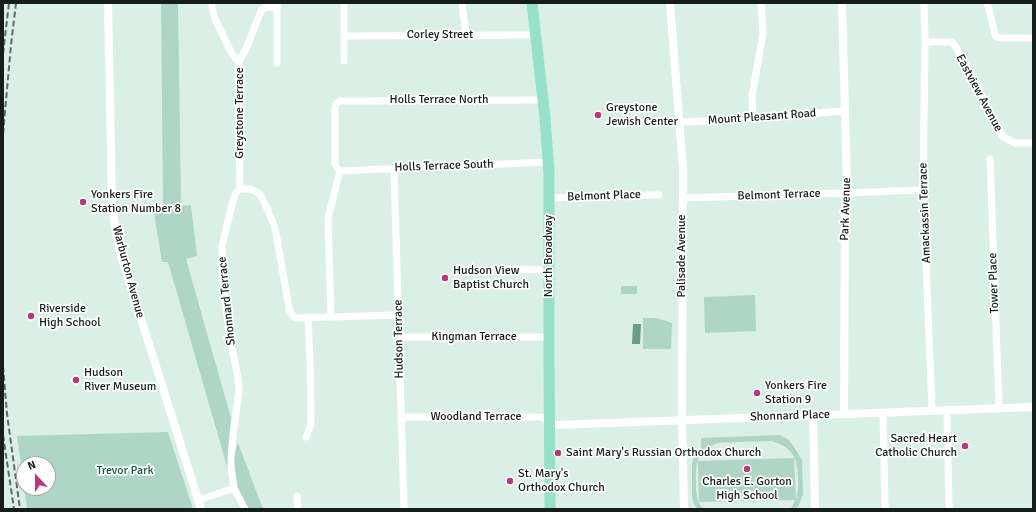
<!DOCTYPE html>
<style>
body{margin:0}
#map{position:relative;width:1036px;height:512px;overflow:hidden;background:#daf0e7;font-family:Signika,sans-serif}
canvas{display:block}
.frame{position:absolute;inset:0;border:4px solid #161e1b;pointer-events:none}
.north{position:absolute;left:16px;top:456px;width:40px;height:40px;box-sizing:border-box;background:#fff;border:1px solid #a2a5a4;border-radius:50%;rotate:338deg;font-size:11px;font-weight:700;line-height:16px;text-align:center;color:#161e1b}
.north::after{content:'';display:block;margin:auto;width:14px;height:18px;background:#b83781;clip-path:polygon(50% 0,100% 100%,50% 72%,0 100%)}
</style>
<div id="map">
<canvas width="1036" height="512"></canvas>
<div class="frame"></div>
<div class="north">N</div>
</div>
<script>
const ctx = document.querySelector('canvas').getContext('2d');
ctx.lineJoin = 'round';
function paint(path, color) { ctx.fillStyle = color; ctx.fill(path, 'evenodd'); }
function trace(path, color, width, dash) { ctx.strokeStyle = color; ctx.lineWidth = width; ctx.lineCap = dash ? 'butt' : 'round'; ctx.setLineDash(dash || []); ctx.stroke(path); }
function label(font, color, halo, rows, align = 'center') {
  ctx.font = font + ' Signika,sans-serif'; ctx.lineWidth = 3.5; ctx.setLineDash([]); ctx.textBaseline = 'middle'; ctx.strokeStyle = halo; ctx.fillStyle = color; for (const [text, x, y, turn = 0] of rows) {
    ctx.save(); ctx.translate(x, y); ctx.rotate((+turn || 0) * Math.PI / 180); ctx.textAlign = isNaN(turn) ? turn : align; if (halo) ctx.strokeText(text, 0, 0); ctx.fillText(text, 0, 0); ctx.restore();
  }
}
const green = new Path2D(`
 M161 3H178L181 206 191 205 197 256 186 259 231 418 228 470 168 262H162L155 220V208L163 207Z
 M621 286H637V294H621Z
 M755 295 756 331 705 333 704 297Z
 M643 318H657L672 323 671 349H643Z
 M168 432 193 509H27L17 436ZM24 464H48V488H24Z
 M779 435 788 439 794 447 802 460 803 494 799 505 796 509H789L792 507 795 500 699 502 698 461 794 458 796 500C798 492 798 486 798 478 797 457 793 447 771 441 760 441 749 442 738 442 732 443 725 442 719 443 701 447 695 460 696 477 696 489 695 499 703 509H697L694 504 692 496V463L695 455 701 447V438Z
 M238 443 263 509H248L238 489 233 458Z`);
const water = new Path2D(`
 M633 324H641L640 344H632Z`);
const minor = new Path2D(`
 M211 3 215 19 232 54 239 62
 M462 3 466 35
 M924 3 925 42 923 190 932 410
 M987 3C991 14 992 26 996 37L1002 38H1033
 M344 36 535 35
 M925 42H952L956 47 985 101 1003 137 1015 143H1033
 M344 61V3
 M277 63V3
 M753 117 752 96 763 34 761 3
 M680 121 690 122 845 111
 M990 159 999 407
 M394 169 404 509
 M340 171 337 168 335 164V108L336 104 340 101 542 100
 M340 171 549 162
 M240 189 238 70 239 62 246 49 261 11 264 8 277 6
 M549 198 659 195
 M683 198 846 193 923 190
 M493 269 549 270
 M331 317 328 218 340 171
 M398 337H549
 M947 410 949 509
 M883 413 885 509
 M401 417H541L549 421
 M306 437 311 424 310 361 308 318
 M297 496 298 509
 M199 500 234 488
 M245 509 234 488 231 467V458L233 435 239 391 238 378 229 333 223 283 222 246 232 204 236 192 240 189H250L257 192 261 196 266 206 274 225 276 233 289 308 292 315 295 318 398 315`);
const tertiary = new Path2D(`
 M108 3 112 203 115 227 120 252 201 509
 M670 3 683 169 682 420 684 509
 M842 3 847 187 845 198 844 414
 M813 415 815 509
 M549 421 555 425 1033 407`);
const primary = new Path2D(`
 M532 3 545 118 549 173V364L550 509`);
const rail = new Path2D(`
 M3 54 9 3
 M3 134 11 45 16 3
 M3 366 7 414 20 509
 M3 435 14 509`);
const markers = [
 [598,115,4,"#b83781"],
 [83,202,4,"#b83781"],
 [445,278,4,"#b83781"],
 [31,316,4,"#b83781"],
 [76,380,4,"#b83781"],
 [757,393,4,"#b83781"],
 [965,446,4,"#b83781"],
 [558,453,4,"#b83781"],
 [747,469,4,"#b83781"],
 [510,481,4,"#b83781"]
];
const streetNames = [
 ["Corley Street",440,35],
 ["Eastview Avenue",979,93,62],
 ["Holls Terrace North",439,100],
 ["Greystone Terrace",240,113,-90],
 ["Mount Pleasant Road",762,117,-4],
 ["Holls Terrace South",444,166,-2],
 ["Belmont Terrace",779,195,-2],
 ["Belmont Place",604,196,-2],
 ["Park Avenue",846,209,-88],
 ["Amackassin Terrace",925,213,-92],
 ["North Broadway",549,256,-90],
 ["Palisade Avenue",682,256,-90],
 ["Warburton Avenue",128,272,75],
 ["Tower Place",994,283,-92],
 ["Shonnard Terrace",227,301,-96],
 ["Kingman Terrace",474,337],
 ["Hudson Terrace",399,339,-91],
 ["Shonnard Place",790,416,-2],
 ["Woodland Terrace",476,417]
];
const poiNames = [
 ["Greystone",606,108],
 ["Jewish Center",606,122],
 ["Yonkers Fire",91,195],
 ["Station Number 8",91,209],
 ["Hudson View",453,271],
 ["Baptist Church",453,285],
 ["Riverside",39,309],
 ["High School",39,323],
 ["Hudson",84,373],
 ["River Museum",84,387],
 ["Yonkers Fire",765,386],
 ["Station 9",765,400],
 ["Sacred Heart",957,439,"right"],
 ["Catholic Church",957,453,"right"],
 ["Saint Mary's Russian Orthodox Church",566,453],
 ["St. Mary's",518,474],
 ["Orthodox Church",518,488],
 ["Charles E. Gorton",747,482,"center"],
 ["High School",747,496,"center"]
];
const parkNames = [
 ["Trevor Park",125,471]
];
paint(green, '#aed5c5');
paint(water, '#6b9b89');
trace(minor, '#fff', 7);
trace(tertiary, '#fff', 8);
trace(primary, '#97e0c9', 11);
trace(rail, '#5e6b66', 2, [6, 3]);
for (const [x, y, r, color] of markers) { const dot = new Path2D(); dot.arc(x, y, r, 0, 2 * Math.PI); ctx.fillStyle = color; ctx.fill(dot); trace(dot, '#fff', 1.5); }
label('12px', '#161e1b', '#fff', streetNames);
label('12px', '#161e1b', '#fff', poiNames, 'left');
label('12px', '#165643', '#fff', parkNames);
</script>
